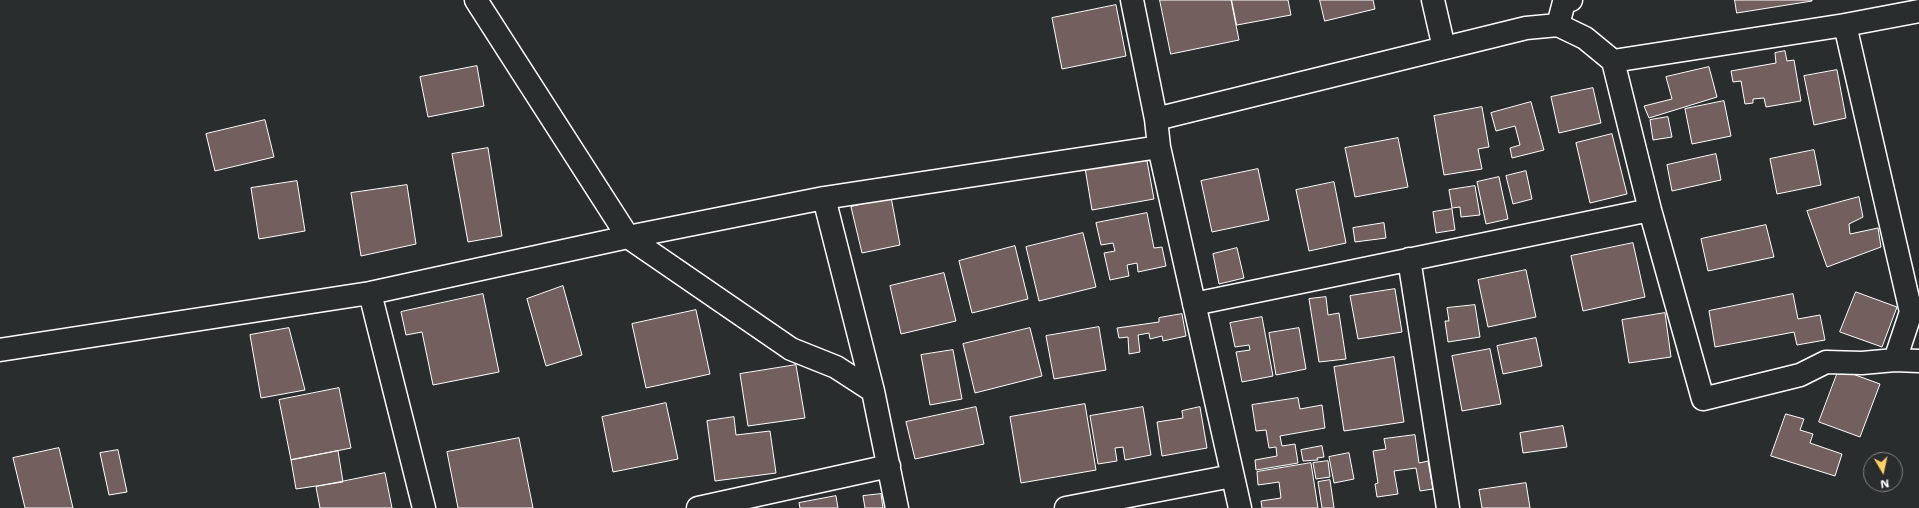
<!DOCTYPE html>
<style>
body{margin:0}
#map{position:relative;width:1919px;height:508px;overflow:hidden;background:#2a2d2e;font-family:"Shantell Sans",sans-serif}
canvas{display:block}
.north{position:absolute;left:1863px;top:452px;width:40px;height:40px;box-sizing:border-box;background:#2a2d2e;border:1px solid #7f8182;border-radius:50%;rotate:171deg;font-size:11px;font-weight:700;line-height:16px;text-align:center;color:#fff}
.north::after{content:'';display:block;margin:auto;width:14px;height:18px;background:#ffd166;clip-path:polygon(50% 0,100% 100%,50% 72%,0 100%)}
</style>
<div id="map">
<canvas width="1919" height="508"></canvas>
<div class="north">N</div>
</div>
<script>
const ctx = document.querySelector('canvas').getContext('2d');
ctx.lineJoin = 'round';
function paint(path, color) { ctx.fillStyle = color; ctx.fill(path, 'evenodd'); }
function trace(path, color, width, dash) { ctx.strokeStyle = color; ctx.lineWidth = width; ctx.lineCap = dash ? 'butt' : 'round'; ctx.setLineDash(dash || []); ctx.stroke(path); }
const building = new Path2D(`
 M1160 0H1231L1239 40 1171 54Z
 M1232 0H1288L1291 15 1237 25Z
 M1320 0H1373L1375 9 1325 21Z
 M1735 0H1812V1L1737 13Z
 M1116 5 1126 56 1062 69 1052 18Z
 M1785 51 1787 61 1794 60 1801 101 1766 107 1764 98 1753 99V103L1745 104 1741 81 1733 82 1731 71 1776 63 1775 53Z
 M477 66 484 106 428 117 420 77Z
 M1709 67 1717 97 1649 118 1644 106 1672 99 1666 77Z
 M1837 70 1846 118 1814 125 1804 76Z
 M1593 88 1601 123 1559 133 1551 97Z
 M1724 101 1731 136 1692 144 1685 109Z
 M1531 102 1544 150 1512 158 1510 148 1520 145 1515 126 1496 131 1491 113Z
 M1482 107 1489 147 1478 149 1482 169 1444 175 1434 116Z
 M1668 117 1672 137 1653 140 1650 120Z
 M265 120 274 157 215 171 206 134Z
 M1612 134 1627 194 1590 203 1576 143Z
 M1398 138 1408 187 1355 197 1345 148Z
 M1143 139 1154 199 1092 210 1082 150Z
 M488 148 502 236 468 242 452 154Z
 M1814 150 1821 185 1777 194 1770 159Z
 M1716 154 1721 180 1672 191 1667 165Z
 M1258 169 1269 220 1212 232 1201 181Z
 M1526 171 1532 199 1513 204 1506 176Z
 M1499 177 1508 219 1486 224 1477 182Z
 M297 181 305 231 259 239 251 188Z
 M1334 182 1346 243 1309 251 1296 190Z
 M407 185 416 244 361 256 351 193Z
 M1475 186 1480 215 1461 217 1460 207 1452 208 1449 190Z
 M891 197 900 245 862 253 851 207Z
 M1859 197 1863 217 1849 224 1850 234 1878 228 1881 247 1827 267 1807 211Z
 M1452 209 1455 230 1436 233 1433 212Z
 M1147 213 1154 248 1162 247 1166 266 1138 272 1137 263 1127 265 1129 276 1110 280 1104 253 1115 251 1113 243 1101 245 1096 223Z
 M1384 223 1386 238 1355 242 1353 228Z
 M1766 225 1774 257 1708 271 1701 239Z
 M1083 233 1096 287 1039 301 1026 247Z
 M1633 243 1645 297 1583 311 1571 256Z
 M1015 246 1028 299 972 313 959 261Z
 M1237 248 1244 278 1219 284 1213 254Z
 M1526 270 1536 317 1488 327 1478 280Z
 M944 273 956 321 901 334 890 286Z
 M563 286 582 355 546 366 527 299Z
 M1395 289 1402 332 1358 339 1350 296Z
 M1856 292 1897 307 1882 347 1840 332Z
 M483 294 499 372 433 385 422 332 406 335 401 312Z
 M1793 294 1798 319 1820 315 1825 340 1797 345 1794 332 1715 347 1709 311Z
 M1326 297 1328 315 1339 313 1346 359 1319 362 1309 299Z
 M1475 305 1480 337 1448 342 1445 321H1449L1447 308Z
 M696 310 710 374 646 388 632 324Z
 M1665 313 1671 357 1629 363 1622 320Z
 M1182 314 1186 336 1163 341 1162 336 1150 339 1149 333 1138 335 1140 352 1129 354 1128 337 1119 338 1117 328 1159 322V318Z
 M1262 317 1273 376 1242 382 1236 352 1250 350 1249 345 1235 347 1230 323Z
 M1099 327 1106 370 1054 379 1046 336Z
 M289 328 305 390 261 398 250 335Z
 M1030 328 1042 376 975 393 963 344Z
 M1299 328 1306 369 1276 375 1269 333Z
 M1536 338 1542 366 1503 374 1497 346Z
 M1490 349 1501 404 1462 411 1452 356Z
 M953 350 962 399 930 405 921 355Z
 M1394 357 1404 422 1344 431 1334 367Z
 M796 365 805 418 748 426 740 374Z
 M1839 369 1880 384 1860 437 1819 422Z
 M339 388 351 448 291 460 279 400Z
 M1298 398 1300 409 1322 405 1325 428 1280 436 1282 446 1295 444 1298 463 1256 470 1255 460 1277 456 1276 447 1269 448 1266 430 1256 431 1252 405Z
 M666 403 678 459 613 472 602 417Z
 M1085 404 1096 470 1021 483 1010 417Z
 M976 407 984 444 915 459 906 422Z
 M1143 407 1151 455 1125 460 1123 447 1115 448 1117 461 1098 464 1090 416Z
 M1200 407 1207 448 1162 456 1157 422 1183 418 1182 411Z
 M1786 414 1804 419 1800 430 1813 434 1810 443 1842 454 1835 476 1771 456Z
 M734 417 736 435 770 431 776 473 715 481 707 421Z
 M1563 426 1567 447 1523 453 1520 433Z
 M1415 435 1419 463 1428 461 1433 489 1420 491 1416 468 1394 471 1398 494 1377 497 1375 484 1378 483 1373 451 1386 449 1384 439Z
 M519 438 533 508H458L447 452Z
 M1322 446 1324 457 1317 458 1318 460 1303 461 1301 450Z
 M59 448 73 508H25L13 458Z
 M118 450 127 492 109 495 100 453Z
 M338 451 343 482 296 489 291 460Z
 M1349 453 1354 479 1334 483 1329 457Z
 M1328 461 1330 477 1316 479 1313 463Z
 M1311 463 1318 508H1262L1261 501 1281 498 1279 482 1258 485 1257 472Z
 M385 473 392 508H320L316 487Z
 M1330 480 1334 508H1322L1318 482Z
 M1526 483 1530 508H1482L1479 490Z
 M881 494 883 508H865L863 496Z
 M836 496 838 508H800L799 503Z`);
const minor = new Path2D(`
 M476 0 628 237 791 349 836 367 873 391 897 508
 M1132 0 1156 119
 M1433 0 1444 48
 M1558 25 1564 2 1571 0
 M1845 25 1911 312 1895 360
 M1613 61 1650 210 1703 399 1800 375 1826 362 1862 363 1895 360 1919 361
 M1159 147 1240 508
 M824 198 873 391
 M1409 259 1448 508
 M370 293 424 508
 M1194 304 1650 210
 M0 350 370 293 628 237 824 198 1159 147 1156 119 1526 28 1558 25 1585 38 1613 61 1845 25 1919 11
 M698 508 889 466
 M1066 508 1232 476`);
paint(building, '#73605e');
trace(building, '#fff', 1);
trace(minor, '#fff', 25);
trace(minor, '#2a2d2e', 22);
</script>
